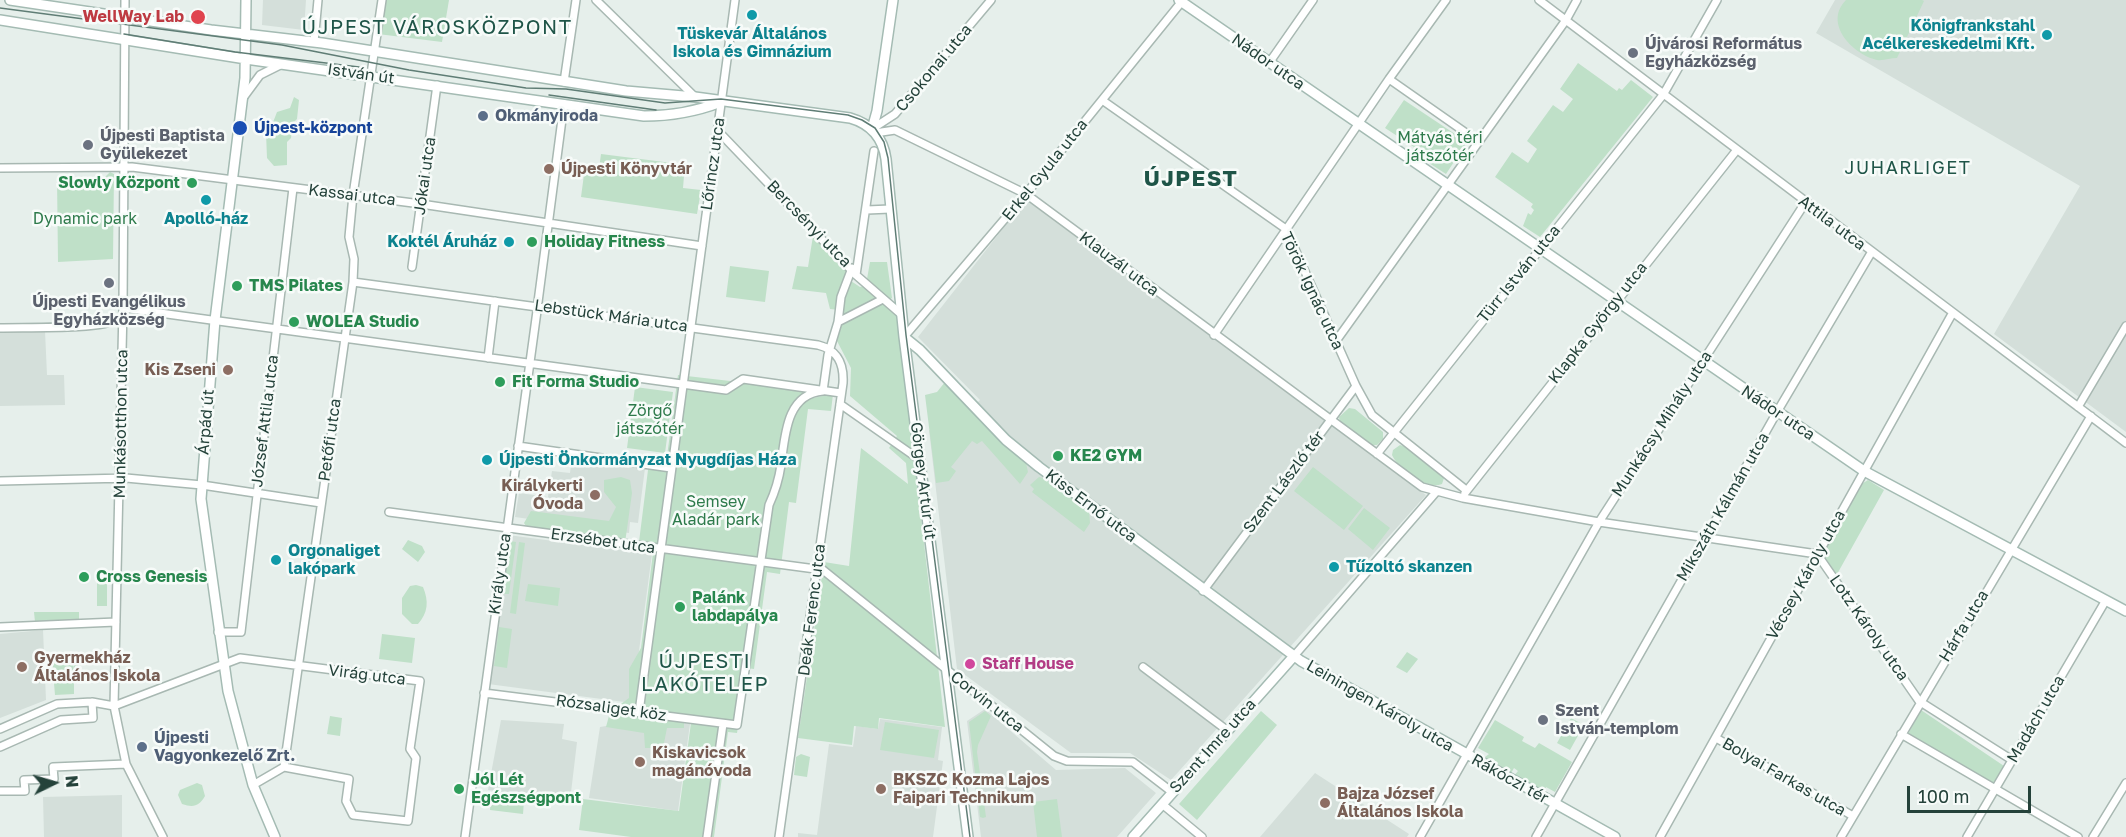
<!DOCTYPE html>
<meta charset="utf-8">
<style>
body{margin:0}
#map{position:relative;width:2126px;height:837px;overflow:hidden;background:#e6efeb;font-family:"Golos Text",sans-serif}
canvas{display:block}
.north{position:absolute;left:24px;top:753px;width:60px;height:60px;-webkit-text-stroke:4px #f7fbf9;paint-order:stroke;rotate:85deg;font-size:16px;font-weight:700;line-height:24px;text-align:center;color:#24423a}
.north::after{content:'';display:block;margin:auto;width:21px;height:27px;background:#24423a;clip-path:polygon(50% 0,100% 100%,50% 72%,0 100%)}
.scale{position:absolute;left:1907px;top:786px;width:124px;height:27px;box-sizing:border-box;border:3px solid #24423a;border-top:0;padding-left:8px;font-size:18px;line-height:21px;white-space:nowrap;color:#24423a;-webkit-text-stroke:4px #f7fbf9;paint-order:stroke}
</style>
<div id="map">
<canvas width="2126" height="837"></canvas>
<div class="north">N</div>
<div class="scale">100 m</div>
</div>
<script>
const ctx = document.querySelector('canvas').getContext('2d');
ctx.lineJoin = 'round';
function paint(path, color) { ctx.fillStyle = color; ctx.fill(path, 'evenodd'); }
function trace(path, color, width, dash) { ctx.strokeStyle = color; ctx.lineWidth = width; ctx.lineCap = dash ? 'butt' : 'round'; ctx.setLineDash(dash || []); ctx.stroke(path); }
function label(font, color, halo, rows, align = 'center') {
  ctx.font = font + ' "Golos Text",sans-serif'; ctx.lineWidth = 5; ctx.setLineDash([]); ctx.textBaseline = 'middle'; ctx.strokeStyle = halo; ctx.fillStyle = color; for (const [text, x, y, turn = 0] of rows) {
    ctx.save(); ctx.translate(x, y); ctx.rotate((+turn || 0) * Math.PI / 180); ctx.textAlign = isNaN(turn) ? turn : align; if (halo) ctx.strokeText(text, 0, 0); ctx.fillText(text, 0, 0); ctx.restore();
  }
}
const built = new Path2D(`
 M263 0H306L304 30 262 25Z
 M1835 0H2126V432L1994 334 2080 186 1816 33Z
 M1026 199 1426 495 1171 780 1130 753H1071L957 669 929 430 952 427 980 400 918 337Z
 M45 331 47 375H64L65 405 0 406V332Z
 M572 457 645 468 638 523 630 522 629 533 515 517 519 493 548 497 552 471 570 473Z
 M508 535 652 554 632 703 488 684Z
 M43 630 46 700 0 718V634Z
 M985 709 1056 770 1125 768 1156 793 1117 837H981L967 721Z
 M627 715 690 724 678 811 589 798 600 727 612 725Z
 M880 719 942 727 938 760 943 761 933 837H798V833L817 835 829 744 853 747 856 726 878 729Z
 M501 720 564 724 562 739 577 742 570 801 488 790Z
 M1315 773 1409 834 1407 837H1260Z
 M122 795V837H44L43 797Z`);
const green = new Path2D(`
 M383 0H449L442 42 378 34Z
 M1846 0H1922L1924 1 1897 58C1891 58 1883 61 1877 60 1852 54 1823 23 1846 0Z
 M1578 63 1617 91 1619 88 1622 90 1631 80 1653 97 1540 237 1523 226 1528 213 1531 215 1534 210 1531 207 1533 204 1495 177 1512 152 1528 163 1537 149 1527 141 1553 105 1563 112 1573 99 1560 89Z
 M294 97 299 100 297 119 293 123 291 138 287 142V165L274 166 267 158 266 133 270 130 277 112 290 108Z
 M1404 100 1467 142 1446 174 1412 152 1414 147 1385 128Z
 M601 154 672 163 671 174 684 176 683 188 701 190 697 214 581 197 585 167 599 169Z
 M110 172 114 174 113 259 58 262 57 178H104Z
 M813 236 845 268 851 281 860 287 863 286 898 315 945 727 879 718 878 729 854 726 852 745 798 738 824 562 849 566 861 448 908 484 906 463 889 448 897 436 850 396 851 368 837 341 840 310 830 309 826 293 792 289 797 266 808 267Z
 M870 262H887L892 298 889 300 867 279Z
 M730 266 769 271 765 302 726 297Z
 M678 375 800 389 809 392 808 399 833 394 831 411 808 409 796 503 789 502 780 574 767 572 754 669 747 668 737 733 728 732 714 837H631L579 830 583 799 679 811 691 723 684 722V728H667L663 748H645L644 733 606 727 610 712 629 698V669L641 648 653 553 638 550 650 454 667 456Z
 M945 382 1026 463 1028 472 1020 484 982 441 977 444 972 441 951 467 956 471 949 481 936 483 925 395 937 392Z
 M635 387 673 392 665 453 627 448Z
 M1349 408 1355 409 1383 432V439L1377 445H1372L1340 423 1339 417Z
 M1400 445 1406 447 1441 473 1444 478 1442 484C1426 491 1399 470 1392 455L1393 450Z
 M1313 467 1363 506 1344 530 1294 491Z
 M621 477 630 480 632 493 625 543 529 531 524 523 531 511 609 521 616 507 604 492V480Z
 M1039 477 1047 479 1089 510 1090 523 1084 532 1032 492 1034 489 1030 485Z
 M1868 480 1884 490 1836 576 1822 556 1823 550 1860 485Z
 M1364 508 1390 528 1373 550 1348 529Z
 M408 540 422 546 425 552 418 562 402 549Z
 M510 541 516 542 509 594H503Z
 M519 542 525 543 516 614 510 613Z
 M97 578 107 579V606H97Z
 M528 584 560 588 558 606 525 601Z
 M416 585 423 587C429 601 428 613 418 624H412L402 614V598L410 586Z
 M34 612H79V620L35 622Z
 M499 627 512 629 507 668 494 666Z
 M382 634 415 638 412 663 379 659Z
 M1407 652 1418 659 1407 673 1396 667Z
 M74 659H78L79 683H74V694L55 695 52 660H73L74 672Z
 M1921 710 2004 766 1992 785 1908 734Z
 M985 711 991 716 978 745 977 752 986 817 983 818 980 817 969 722Z
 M1261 711 1277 725 1197 820 1179 804Z
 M330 716 342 718 340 736 327 734Z
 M1571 718 1584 725 1570 750 1557 743Z
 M1495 720 1524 737 1522 741 1535 748 1539 743 1572 762 1555 792 1546 787 1544 793 1513 777 1518 771 1514 768 1510 775 1486 762 1485 757 1489 754 1478 748Z
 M885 722 939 730 934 758 880 750Z
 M801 754 810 757 807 777 794 775 796 757Z
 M197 783 202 785 205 796C199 806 194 808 182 804L178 795 180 790Z
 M491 796 524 801 523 814 490 810Z
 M1057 799 1062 837H1037L1033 802Z`);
const street = new Path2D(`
 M125 0 123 308 114 706 126 764 163 837
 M596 0 695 97
 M1539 0 2126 443
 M314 42 318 0
 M1269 63 1313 0
 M1389 79 1479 142
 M564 82 576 0
 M243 98 260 75 280 65
 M1102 100 1286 229 1356 386 1372 415 1466 490
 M872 129 895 114 991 0
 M718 131 856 275 902 315
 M875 133 895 130 1026 194 1422 487 1463 498 1599 522 1817 554
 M0 168 132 167 421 204 702 246
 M867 210 890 209
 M412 267 437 85
 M856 275 874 151
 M353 282 818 345C838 350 844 364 843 383L779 837
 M538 302 564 104
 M123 308 726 390 743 379 841 393
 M838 322 883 299
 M0 328C22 327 103 330 117 319
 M1214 335 1389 79 1446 0
 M904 337 1026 194 1183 0
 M1336 341 1566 20 1577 0
 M488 358 495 301
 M840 404 920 460
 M2078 407 2126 326
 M518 446 671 468
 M1377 454 1663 95 1717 0
 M0 481 126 478 202 485 321 503
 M1465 493 1736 151
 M389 512 823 570 1054 756 1067 761 1133 762 1172 792
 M1817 554 1919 701 2012 760
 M1203 591 1356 386
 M0 627 116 622
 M218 632H241L293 188
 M1294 656 1437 491
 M1143 667 1228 731
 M484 693 737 725 769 505C775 492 779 479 781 465 785 436 786 394 823 391L828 355 838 322 841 297 852 268
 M639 712 735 0
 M0 729 57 704 92 702
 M1901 734 2078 837
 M1716 738 1853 816
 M0 747 61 720 93 718 92 702 114 706 240 658 420 681 410 749 416 758 408 821 353 815 346 801 349 779 284 767
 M253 785 284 767 353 282 354 259 349 237 353 195 382 0
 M0 791H25L24 780 54 779 53 767 126 764
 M1162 804 1202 837
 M465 837 537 311
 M707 837 723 724
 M1420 837 1599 522 1805 203
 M1536 837 1777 412 1871 253
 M1660 837 1952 314
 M1841 837 2091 416
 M1967 837 2106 600
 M2093 837 2126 783`);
const secondary = new Path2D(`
 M10 0 211 30 322 43 626 91 695 97 850 118C871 124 883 138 886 159L904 337 968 837
 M246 0 245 78 215 320 201 499 228 691 253 785 275 837
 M1179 0 1864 471 2126 611
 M0 20 246 59 644 116C672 116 695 112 721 102
 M872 129 877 111 893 0
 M904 337 920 350 1006 440 1039 467 1301 661 1615 837
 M1133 837 1294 656`);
const tram = new Path2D(`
 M0 8 282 45 409 70 526 88 566 89 665 103 721 99 848 115 862 120 875 128 884 142 888 158 906 335 970 837
 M124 34 235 52 359 67
 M549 95 656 110`);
const markers = [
 [752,15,6,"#0f9aa8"],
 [198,17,8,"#e0444e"],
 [2047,35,6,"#0f9aa8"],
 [1633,53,6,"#6b7280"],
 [483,116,6,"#5c6f8a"],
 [240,128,8,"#1a4fb4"],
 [88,145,6,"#6b7280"],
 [549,169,6,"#8d6e63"],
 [192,183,6,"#2e9e5b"],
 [206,200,6,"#0f9aa8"],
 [509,242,6,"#0f9aa8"],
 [532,242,6,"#2e9e5b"],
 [109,283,6,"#6b7280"],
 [237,286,6,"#2e9e5b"],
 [294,322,6,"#2e9e5b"],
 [228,370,6,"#8d6e63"],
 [500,382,6,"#2e9e5b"],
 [1058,456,6,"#2e9e5b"],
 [487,460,6,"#0f9aa8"],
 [595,495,6,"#8d6e63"],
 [276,560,6,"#0f9aa8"],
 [1334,567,6,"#0f9aa8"],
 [84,577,6,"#2e9e5b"],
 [680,607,6,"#2e9e5b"],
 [970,664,6,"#d1479c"],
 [22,667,6,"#8d6e63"],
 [1543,720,6,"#6b7280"],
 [142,747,6,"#5c6f8a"],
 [640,762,6,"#8d6e63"],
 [459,789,6,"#2e9e5b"],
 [881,789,6,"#8d6e63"],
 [1325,803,6,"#8d6e63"]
];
const healthNames = [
 ["WellWay Lab",184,17]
];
const cultureNames = [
 ["Königfrankstahl",2035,26,"right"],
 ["Acélkereskedelmi Kft.",2035,44,"right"],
 ["Tüskevár Általános",752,34,"center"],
 ["Iskola és Gimnázium",752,52,"center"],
 ["Apolló-ház",206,219,"center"],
 ["Koktél Áruház",497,242,"right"],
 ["Újpesti Önkormányzat Nyugdíjas Háza",499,460],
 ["Orgonaliget",288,551],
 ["lakópark",288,569],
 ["Tűzoltó skanzen",1346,567]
];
const worshipNames = [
 ["Újvárosi Református",1645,44],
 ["Egyházközség",1645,62],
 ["Újpesti Baptista",100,136],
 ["Gyülekezet",100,154],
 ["Újpesti Evangélikus",109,302,"center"],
 ["Egyházközség",109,320,"center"],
 ["Szent",1555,711],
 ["István-templom",1555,729]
];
const streetNames = [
 ["Nádor utca",1268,62,35],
 ["Csokonai utca",934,68,-50],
 ["István út",361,74,8],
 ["Lőrincz utca",713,164,-82],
 ["Erkel Gyula utca",1045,170,-51],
 ["Jókai utca",425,176,-82],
 ["Kassai utca",352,195,7],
 ["Attila utca",1832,223,37],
 ["Bercsényi utca",809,224,46],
 ["Klauzál utca",1119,264,37],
 ["Türr István utca",1519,274,-51],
 ["Török Ignác utca",1312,291,65],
 ["Lebstück Mária utca",611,316,8],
 ["Klapka György utca",1598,323,-52],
 ["Nádor utca",1778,413,34],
 ["József Attila utca",265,421,-83],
 ["Árpád út",206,422,-85],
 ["Munkásotthon utca",121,424,-89],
 ["Munkácsy Mihály utca",1662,424,-57],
 ["Petőfi utca",330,440,-82],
 ["Görgey Artúr út",923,481,83],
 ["Szent László tér",1284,482,-53],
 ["Kiss Ernő utca",1091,506,37],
 ["Mikszáth Kálmán utca",1723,507,-60],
 ["Erzsébet utca",603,541,8],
 ["Király utca",500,574,-82],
 ["Vécsey Károly utca",1806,575,-61],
 ["Deák Ferenc utca",812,610,-83],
 ["Hárfa utca",1964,626,-59],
 ["Lotz Károly utca",1869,628,55],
 ["Virág utca",367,675,7],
 ["Corvin utca",987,702,38],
 ["Leiningen Károly utca",1380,706,30],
 ["Rózsaliget köz",611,708,8],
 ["Madách utca",2036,719,-60],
 ["Szent Imre utca",1213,746,-48],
 ["Bolyai Farkas utca",1784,777,30],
 ["Rákóczi tér",1510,779,29]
];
const serviceNames = [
 ["Okmányiroda",495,116],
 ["Újpesti",154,738],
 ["Vagyonkezelő Zrt.",154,756]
];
const transitNames = [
 ["Újpest-központ",254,128]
];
const parkNames = [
 ["Mátyás téri",1440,138],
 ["játszótér",1440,156],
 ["Dynamic park",85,219],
 ["Zörgő",650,411],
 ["játszótér",650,429],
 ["Semsey",716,502],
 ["Aladár park",716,520]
];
const educationNames = [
 ["Újpesti Könyvtár",561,169],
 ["Kis Zseni",216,370,"right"],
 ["Királykerti",583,486,"right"],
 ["Óvoda",583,504,"right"],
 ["Gyermekház",34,658],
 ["Általános Iskola",34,676],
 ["Kiskavicsok",652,753],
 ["magánóvoda",652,771],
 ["BKSZC Kozma Lajos",893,780],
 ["Faipari Technikum",893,798],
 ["Bajza József",1337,794],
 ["Általános Iskola",1337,812]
];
const leisureNames = [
 ["Slowly Központ",180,183,"right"],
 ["Holiday Fitness",544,242],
 ["TMS Pilates",249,286],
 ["WOLEA Studio",306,322],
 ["Fit Forma Studio",512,382],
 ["KE2 GYM",1070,456],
 ["Cross Genesis",96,577],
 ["Palánk",692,598],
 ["labdapálya",692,616],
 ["Jól Lét",471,780],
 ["Egészségpont",471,798]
];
const hotelNames = [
 ["Staff House",982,664]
];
const neighbourhoodNames = [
 ["JUHARLIGET",1908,168]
];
const quarterNames = [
 ["ÚJPEST VÁROSKÖZPONT",437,28],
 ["ÚJPESTI",705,662],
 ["LAKÓTELEP",705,685]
];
const districtNames = [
 ["ÚJPEST",1191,179]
];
paint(built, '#d4dfda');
paint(green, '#bfe0c8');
trace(street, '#a8b8b2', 10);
trace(secondary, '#a4bbb3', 12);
trace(street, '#fff', 7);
trace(secondary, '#fff', 9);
trace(tram, '#5f7d75', 1.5);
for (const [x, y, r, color] of markers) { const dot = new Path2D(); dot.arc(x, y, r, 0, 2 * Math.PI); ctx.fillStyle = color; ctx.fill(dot); trace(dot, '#f7fbf9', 2); }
label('bold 16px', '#be3a42', '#f7fbf9', healthNames, 'right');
label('bold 16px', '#0d838f', '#f7fbf9', cultureNames, 'left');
label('bold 16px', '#5b616d', '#f7fbf9', worshipNames, 'left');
label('16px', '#24423a', '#f7fbf9', streetNames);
label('bold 16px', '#4e5e75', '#f7fbf9', serviceNames, 'left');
label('bold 16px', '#164399', '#f7fbf9', transitNames, 'left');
label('16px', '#2d7a4b', '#f7fbf9', parkNames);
label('bold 16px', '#785e54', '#f7fbf9', educationNames, 'left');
label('bold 16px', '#27864d', '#f7fbf9', leisureNames, 'left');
label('bold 16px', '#b23c85', '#f7fbf9', hotelNames, 'left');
ctx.letterSpacing = '1.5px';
label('18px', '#1f5548', '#f7fbf9', neighbourhoodNames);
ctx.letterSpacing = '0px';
ctx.letterSpacing = '1.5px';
label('20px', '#1f5548', '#f7fbf9', quarterNames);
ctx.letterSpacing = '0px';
ctx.letterSpacing = '1.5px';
label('bold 22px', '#1f5548', '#f7fbf9', districtNames);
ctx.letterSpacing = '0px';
</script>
